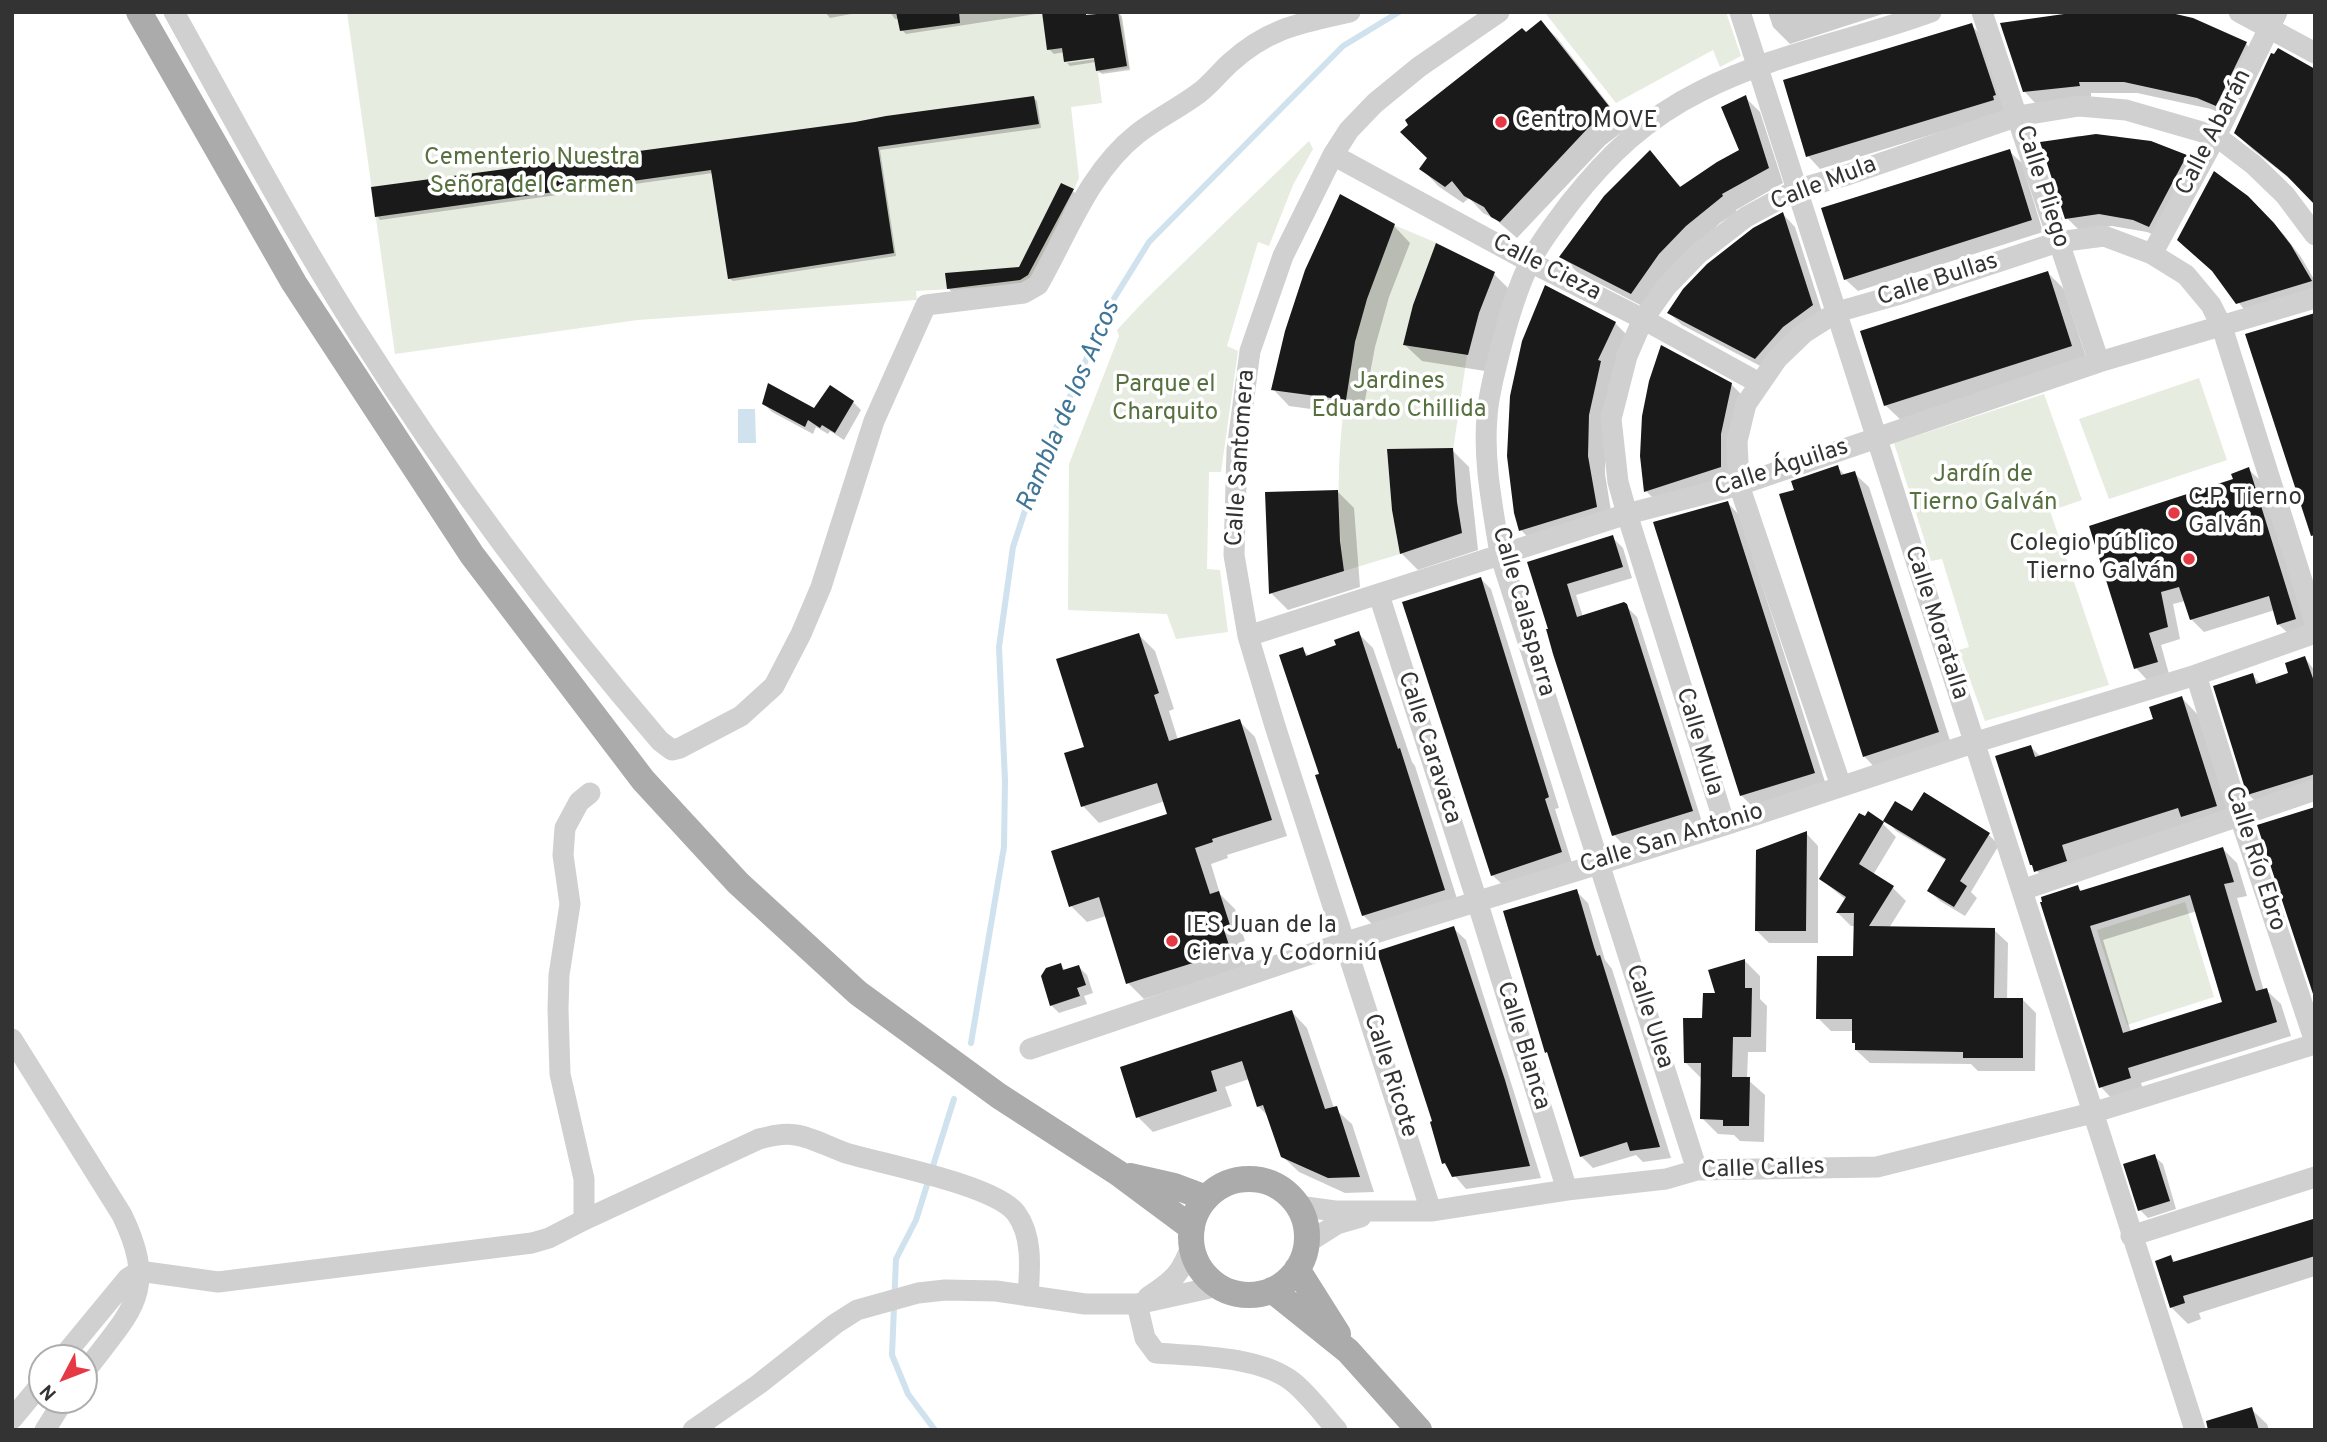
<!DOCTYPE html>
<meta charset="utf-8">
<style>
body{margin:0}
#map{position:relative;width:2327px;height:1442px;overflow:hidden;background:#fff;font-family:Overpass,sans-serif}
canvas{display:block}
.frame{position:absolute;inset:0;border:14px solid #333;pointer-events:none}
.north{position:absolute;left:28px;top:1344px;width:70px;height:70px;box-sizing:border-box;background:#fff;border:2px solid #adadad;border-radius:50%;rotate:228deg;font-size:19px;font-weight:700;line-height:28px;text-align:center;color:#333}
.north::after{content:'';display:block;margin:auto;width:24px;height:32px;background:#e63946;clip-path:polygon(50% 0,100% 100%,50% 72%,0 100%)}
</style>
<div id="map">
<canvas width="2327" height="1442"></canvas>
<div class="frame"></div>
<div class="north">N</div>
</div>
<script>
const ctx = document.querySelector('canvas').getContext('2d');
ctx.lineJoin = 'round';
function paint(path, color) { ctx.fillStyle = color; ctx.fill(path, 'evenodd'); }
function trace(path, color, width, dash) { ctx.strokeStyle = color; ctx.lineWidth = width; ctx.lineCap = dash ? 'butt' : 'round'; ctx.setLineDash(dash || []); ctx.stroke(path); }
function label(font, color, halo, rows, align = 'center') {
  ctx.font = font + ' Overpass,sans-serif'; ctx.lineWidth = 7; ctx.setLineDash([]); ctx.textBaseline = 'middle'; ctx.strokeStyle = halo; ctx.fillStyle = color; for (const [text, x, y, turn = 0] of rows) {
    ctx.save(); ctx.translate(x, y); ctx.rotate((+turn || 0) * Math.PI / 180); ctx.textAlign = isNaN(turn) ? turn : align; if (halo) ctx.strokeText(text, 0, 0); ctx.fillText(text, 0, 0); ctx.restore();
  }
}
const green = new Path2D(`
 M347 12H1120L1129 68 1098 73 1102 103 1071 107 1079 178 1033 278 1022 285 916 291 917 300 638 320 395 354Z
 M1549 12H1726L1741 56 1720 67 1713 50 1616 103 1546 14Z
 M1309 141 1313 149 1293 185 1269 246 1258 242 1227 346 1238 351 1221 472H1209L1207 569 1220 570 1228 632 1176 639 1167 614 1068 610 1069 464 1119 336 1117 330 1145 300Z
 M1394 225 1437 243 1413 305 1403 345 1467 355 1453 450 1387 449 1392 510 1400 554 1344 571C1332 481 1341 386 1366 300 1374 275 1385 250 1394 225Z
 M2199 378 2227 460 2109 499 2079 419Z
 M2044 394 2082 500 2050 511 2109 685 1985 721 1959 650 1969 647 1942 559 1931 561 1894 443Z
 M2185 902 2214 997 2127 1025 2097 930Z`);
const water = new Path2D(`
 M738 409H755L756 443H738Z`);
const shadow = new Path2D(`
 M825 12H851V14L830 18Z
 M890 12H1049L906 34 902 30 899 19H895Z
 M1118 12 1122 17 1130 70 1102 74 1098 70 1096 62 1070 66 1067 63 1103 58 1102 55 1067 60V63L1064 52 1054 54 1049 49Z
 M1768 12H1889L1790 44 1773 27Z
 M2192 19 2246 44 2258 56 2228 117 2211 109 2137 93H2091V97L2036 104 2024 91Z
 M1541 22 1558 39 1627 128 1605 145 1517 238 1495 219 1483 213 1469 198 1463 203 1438 186 1422 169 1526 34Z
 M1971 25 1983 37 2005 112 1820 169 1808 156 1785 82Z
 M2275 57 2295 183 2252 149 2236 133Z
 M1745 97 1760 112 1783 183 1736 210 1737 212 1720 223 1696 246 1646 308 1577 272 1562 257 1650 153 1682 188 1741 151Z
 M1034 98 1037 101 1041 128 880 150 896 256 733 281 729 278 713 173 380 220 377 216 855 124Z
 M2077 136H2115L2186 157 2198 169 2162 238 2147 232 2112 226 2079 230 2067 218 2042 143Z
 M2009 151 2022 163 2043 232 1858 291 1845 279Z
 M1073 191 1076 194 1032 279 1024 283 952 292 948 288 1020 269Z
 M2247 197 2284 235 2301 257 2315 281V293L2247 313 2216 274Z
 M1783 214 1795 227 1824 318 1768 370 1682 325 1669 313Z
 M1394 226 1410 243 1389 297 1375 347 1362 416 1289 406 1273 389Z
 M2048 273 2064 289 2088 363 1902 421 1885 405Z
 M1494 274 1511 291 1485 371 1422 361 1405 345Z
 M1615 323 1632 340 1605 433V474L1613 523 1537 547 1521 530 1516 512Z
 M1731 384 1744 397 1733 480 1658 503 1646 491Z
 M853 402 861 410 844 440 830 431 828 434 816 427 813 434 772 412 764 404 815 410Z
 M1452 450 1469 467 1478 550 1418 570 1401 553Z
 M1837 467 1845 475 1854 473 1869 487 1952 747 1878 771 1864 756Z
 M2248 469 2261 481 2308 631 2291 636 2278 624 2275 610 2204 632 2191 619 2185 601 2173 604 2180 639 2161 645 2169 674 2148 681 2136 668 2092 527 2235 480Z
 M1338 492 1354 508 1360 587 1288 610 1271 593Z
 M1728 503 1740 516 1826 785 1754 808 1741 795Z
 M1612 537 1623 548 1632 578 1576 595 1583 617 1626 606 1637 617 1702 822 1625 846 1614 835 1530 563Z
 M1481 579 1491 589 1559 808 1555 809 1572 863 1503 885 1492 875Z
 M1358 633 1373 648 1412 762 1415 766 1459 905 1378 930 1363 915 1321 775 1302 649 1310 657 1338 646Z
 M1139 635 1155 651 1174 709 1169 711 1178 740 1239 721 1255 737 1287 836 1227 855 1228 858 1211 864 1220 894 1235 909 1245 941 1238 943 1246 967 1144 999 1128 983 1106 916 1087 922 1071 906 1170 815 1165 801 1099 823 1083 806 1087 748Z
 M2305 658 2315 671V784L2256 802 2248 794 2252 675 2260 683 2290 674Z
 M2182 698 2198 715 2232 822 2052 888 2031 864V747L2041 757 2155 721Z
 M1912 813 1988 834 1999 845 1971 892 1977 898 1965 916 1940 901 1929 891 1947 861 1896 831 1886 820Z
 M1883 824 1896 837 1873 875 1893 888 1906 901 1889 928 1994 930 2008 943 2007 1000H2023L2036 1013 2035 1071H1978L1971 1064 1870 1063 1856 1050 1854 1031H1831L1818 1018 1855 958V926H1851L1838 913 1846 900 1821 879Z
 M1806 833 1818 846V943H1769L1756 930Z
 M2223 849 2237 863 2247 896 2237 898 2264 991 2266 990 2281 1004 2291 1036 2141 1083 2144 1092 2115 1102 2101 1087 2077 887 2083 892ZM2197 911 2224 1003 2131 1032 2103 940Z
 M1576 891 1588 903 1605 960 1612 969 1671 1158 1643 1162 1636 1155 1593 1168 1581 1156Z
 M1453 928 1466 940 1541 1178 1466 1189 1444 1163Z
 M1745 961 1760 976V999L1767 1006 1766 1052H1748L1747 1079 1765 1095 1764 1142 1740 1141 1734 1135 1718 1134 1702 1118 1701 1078 1685 1062 1718 995Z
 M1060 965 1066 971 1079 967 1087 975 1093 993 1084 996 1087 1004 1059 1013 1051 1005Z
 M1292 1012 1307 1028 1334 1108 1352 1124 1374 1192 1345 1193 1299 1172 1282 1156 1268 1116 1258 1106 1249 1079 1225 1087 1232 1106 1153 1132 1138 1117Z
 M2154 1156 2163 1164 2176 1209 2148 1218 2140 1210Z
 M2315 1221V1276L2199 1313 2201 1319 2188 1324 2171 1307V1257L2176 1263Z
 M2251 1409 2267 1424 2269 1430H2210Z`);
const stream = new Path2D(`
 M971 1043 1004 847 1005 781 999 647 1013 547 1040 465 1110 305 1149 242 1343 46 1399 12
 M935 1430 908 1394 892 1355 896 1259 916 1220 954 1099`);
const building = new Path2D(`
 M896 12H959L960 23 900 31Z
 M1042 12H1086V15L1118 12 1127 66 1096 71 1094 58 1064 62 1062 48 1047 50Z
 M2104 12H2167L2193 18 2247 42 2216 106 2197 98 2124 82H2079L2080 86 2023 92 2000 23 2064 14Z
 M1541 20 1612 110 1588 128 1500 222 1491 217 1484 207 1464 196 1452 181 1445 187 1419 169 1427 158 1400 132 1408 125 1405 120 1522 28 1526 32Z
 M1972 23 1996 95 1993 96 1994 100 1806 157 1783 80Z
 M2278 48 2315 69V205L2287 176 2234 133 2271 53 2274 54Z
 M1746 95 1769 168 1722 194 1723 196 1686 226 1659 254 1631 294 1559 257 1604 196 1650 150 1680 187 1717 162 1739 150 1721 107Z
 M1034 96 1039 124 878 147 894 253 728 279 711 170 375 217 371 187 855 122 886 116Z
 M2096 134 2151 141 2187 155 2149 227 2133 220 2099 214 2065 219 2040 142Z
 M2010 149 2032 220 1844 280 1821 208Z
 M2214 171 2248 196 2274 223 2291 245 2312 281 2236 304 2212 271 2177 240Z
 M1061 183 1074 189 1028 275 1020 280 947 289 945 273 1019 267Z
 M1340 194 1395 224 1367 299 1355 342 1346 400 1271 390 1285 331 1305 270Z
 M1783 212 1813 305 1783 327 1755 359 1667 313 1683 289 1707 264 1753 228Z
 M1436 243 1495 272 1479 313 1468 355 1403 345 1413 305Z
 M2048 271 2072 346 1884 406 1860 331Z
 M1545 285 1616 322 1598 360 1601 361 1589 415 1588 456 1597 507 1519 531 1514 513 1507 456 1510 396 1522 341Z
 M2315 313V535L2311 536 2245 334Z
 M1661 345 1732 383 1721 434V467L1644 492 1640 456 1642 416 1649 381Z
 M768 383 814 408 830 385 854 401 835 433 822 425 820 428 808 420 805 427 762 404Z
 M1453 448 1457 502 1462 533 1400 554 1392 510 1387 449Z
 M1838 465 1841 475 1855 471 1939 732 1863 757 1779 494 1794 490 1791 481Z
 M2249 467 2296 619 2277 625 2269 596 2190 620 2179 587 2161 592 2168 627 2149 633 2158 662 2134 669 2089 526 2233 479 2231 474Z
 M1338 490 1340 541 1344 571 1269 594 1265 492Z
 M1728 501 1815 773 1740 796 1653 522Z
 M1613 535 1623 567 1567 584 1577 617 1624 602 1627 604 1693 811 1612 836 1553 654 1546 629H1548L1527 562Z
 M1481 577 1549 797 1545 799 1562 852 1491 876 1402 602Z
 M1359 631 1398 749 1400 748 1445 890 1362 916 1315 775 1319 774 1279 655 1303 647 1306 656 1336 645 1334 640Z
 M1139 633 1159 693 1154 695 1169 741 1240 719 1272 820 1212 839 1213 842 1195 848 1210 894 1219 891 1230 925 1223 927 1231 951 1126 984 1099 897 1069 907 1051 851 1167 814 1157 783 1081 807 1064 753 1084 747 1056 659Z
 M2305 656 2315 684V774L2247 795 2213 686 2253 673 2256 684 2288 673 2285 663Z
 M2182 696 2217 806 2181 817 2178 808 2062 845 2067 861 2034 872 2032 865H2030L1995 756 2031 745 2035 757 2153 719 2149 707Z
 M1924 792 1990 833 1960 881 1967 886 1954 907 1927 891 1946 859 1883 821 1895 801 1912 811Z
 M2315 807V1000L2257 825Z
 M1868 811 1884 822 1859 864 1894 886 1869 926 1995 928 1994 998H2023V1058H1963V1052L1855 1050V1043H1852V1019H1816L1817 956H1853L1854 913H1836L1846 897 1819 879 1859 813 1865 816Z
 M1807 831 1806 931H1755L1756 850Z
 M2223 847 2234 882 2224 884 2250 972 2256 991 2267 988 2277 1022 2128 1068 2131 1078 2099 1088 2040 902H2042L2041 897 2078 885 2080 891ZM2190 895 2222 1002 2123 1033 2090 926Z
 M1577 889 1594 947 1597 956 1600 955 1660 1147 1630 1151 1627 1142 1580 1157 1547 1052 1545 1053 1503 911Z
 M1454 926 1505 1080 1530 1166 1452 1177 1445 1163 1442 1164 1430 1122 1432 1121 1377 951Z
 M1745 959V988H1752L1751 1037H1733L1732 1077H1750L1749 1126H1723V1120L1700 1119 1701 1063H1684L1683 1018H1702L1703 993H1715L1708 970Z
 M1061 963 1063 970 1079 965 1086 985 1077 988 1080 996 1050 1006 1041 976 1046 968Z
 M1292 1010 1325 1109 1337 1106 1360 1177 1328 1178 1281 1157 1263 1105 1257 1107 1242 1061 1211 1071 1217 1091 1136 1118 1120 1067Z
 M2155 1154 2170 1201 2138 1211 2123 1164Z
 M2313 1219H2315V1256L2183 1296 2185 1303 2170 1308 2155 1261 2171 1255 2173 1262Z
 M2252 1407 2259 1430H2208L2206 1421Z`);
const minor = new Path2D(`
 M174 12C234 120 292 229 358 333 449 477 550 613 660 741L672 750 680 748 741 716 774 686 801 634 821 587 874 421 926 305 1024 293 1038 285C1068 233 1088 173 1137 134 1156 119 1179 108 1199 93 1210 85 1219 73 1230 63 1268 28 1301 23 1350 12
 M1740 12 2195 1430
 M1982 12 2099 362
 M2239 12 2315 53
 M1333 155 1530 262 1643 319 1759 383
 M2152 254 2216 136 2277 12
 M1379 595 1477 901 1567 1190
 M1248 636 1627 514 1739 485 2099 362 2315 298
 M2196 675 2240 817 2315 1042
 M1841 786 1739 485 1737 441 1746 404 1777 359 1804 333 1837 312 1897 295 2058 242 2104 236 2152 254 2186 275 2211 305 2222 327 2315 622
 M1725 825 1627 514 1618 482 1611 419 1627 356 1643 319 1666 287 1698 254 1746 217 1798 189 1844 176 2018 116 2079 106 2126 110 2216 136 2254 165 2285 195 2315 235
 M2022 890 2315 790
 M12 1039 122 1215C160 1294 129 1312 84 1373
 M1030 1049 1346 942 1725 825 1973 743 2196 675 2315 633
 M1697 1170 1500 554C1493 509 1483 462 1487 417 1488 396 1494 375 1499 355 1507 322 1516 290 1531 260 1542 239 1556 222 1570 203 1607 156 1646 118 1701 91 1773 54 1855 40 1931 12
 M1298 1206 1335 1211H1431L1567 1190 1666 1179 1697 1170 1877 1167 2092 1113 2315 1044
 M1431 1211 1275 726 1248 636 1234 555 1237 450 1250 351 1283 256 1333 155 1349 130 1375 103 1419 67 1499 12
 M584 1220V1179L560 1074 558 1009 559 975 570 904 563 855 565 828 579 802 590 793
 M2131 1236 2315 1177
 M1307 1243 1337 1224 1361 1217
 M1148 1297C1174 1280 1181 1274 1192 1244
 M1137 1304 1145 1338 1156 1353C1196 1356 1260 1356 1293 1382 1309 1395 1323 1414 1337 1430
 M62 1358 128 1278 139 1271 218 1282 532 1243 549 1238 584 1220 759 1139C771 1136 783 1133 796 1135 811 1137 831 1148 846 1153 882 1164 995 1185 1016 1213 1033 1236 1030 1268 1028 1296
 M12 1419 42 1383
 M45 1430 64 1400
 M693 1430 759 1384 835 1324 857 1310 918 1293 945 1290 996 1291 1085 1304H1137L1219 1286`);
const major = new Path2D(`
 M139 12 294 283 472 555 643 780 738 883 858 993 999 1096 1118 1173 1192 1228
 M1130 1176 1174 1186 1206 1198
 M1191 1237a58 58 0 1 1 116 0a58 58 0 1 1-116 0Z
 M1297 1269 1338 1334
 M1272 1290 1348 1351 1419 1430`);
const markers = [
 [1501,122,7,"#e63946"],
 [2174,513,7,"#e63946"],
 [2189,559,7,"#e63946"],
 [1172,941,7,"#e63946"]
];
const poiNames = [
 ["Centro MOVE",1515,122],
 ["C.P. Tierno",2188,499],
 ["Galván",2188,527],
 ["Colegio público",2175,545,"right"],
 ["Tierno Galván",2175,573,"right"],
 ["IES Juan de la",1186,927],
 ["Cierva y Codorniú",1186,955]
];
const streetNames = [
 ["Calle Abarán",2215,133,-63],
 ["Calle Mula",1824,185,-21],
 ["Calle Pliego",2041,187,72],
 ["Calle Cieza",1546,269,27],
 ["Calle Bullas",1938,281,-18],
 ["Calle Santomera",1242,458,-86],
 ["Calle Águilas",1782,469,-18],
 ["Calle Calasparra",1522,612,74],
 ["Calle Moratalla",1935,623,72],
 ["Calle Mula",1698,742,73],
 ["Calle Caravaca",1428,748,72],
 ["Calle San Antonio",1672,840,-17],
 ["Calle Río Ebro",2254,859,72],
 ["Calle Ulea",1648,1017,72],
 ["Calle Blanca",1522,1046,73],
 ["Calle Ricote",1389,1076,72],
 ["Calle Calles",1763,1170,-2]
];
const parkNames = [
 ["Cementerio Nuestra",532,159],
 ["Señora del Carmen",532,187],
 ["Jardines",1399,383],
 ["Eduardo Chillida",1399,411],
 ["Parque el",1165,386],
 ["Charquito",1165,414],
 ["Jardín de",1983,476],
 ["Tierno Galván",1983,504]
];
const waterNames = [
 ["Rambla de los Arcos",1070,407,-67]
];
paint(green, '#e6ecdf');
paint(water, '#cfe2ee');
paint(shadow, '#0003');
trace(stream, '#cfe2ee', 6);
paint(building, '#1a1a1a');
trace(minor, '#d0d0d0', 21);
trace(major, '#ababab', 26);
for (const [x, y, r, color] of markers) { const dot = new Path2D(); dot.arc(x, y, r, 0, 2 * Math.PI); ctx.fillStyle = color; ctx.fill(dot); trace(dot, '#fff', 2.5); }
label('24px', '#333', '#fff', poiNames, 'left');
label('24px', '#333', '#fff', streetNames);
label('24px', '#56703f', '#fff', parkNames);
label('italic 26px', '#3f7597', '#fff', waterNames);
</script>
